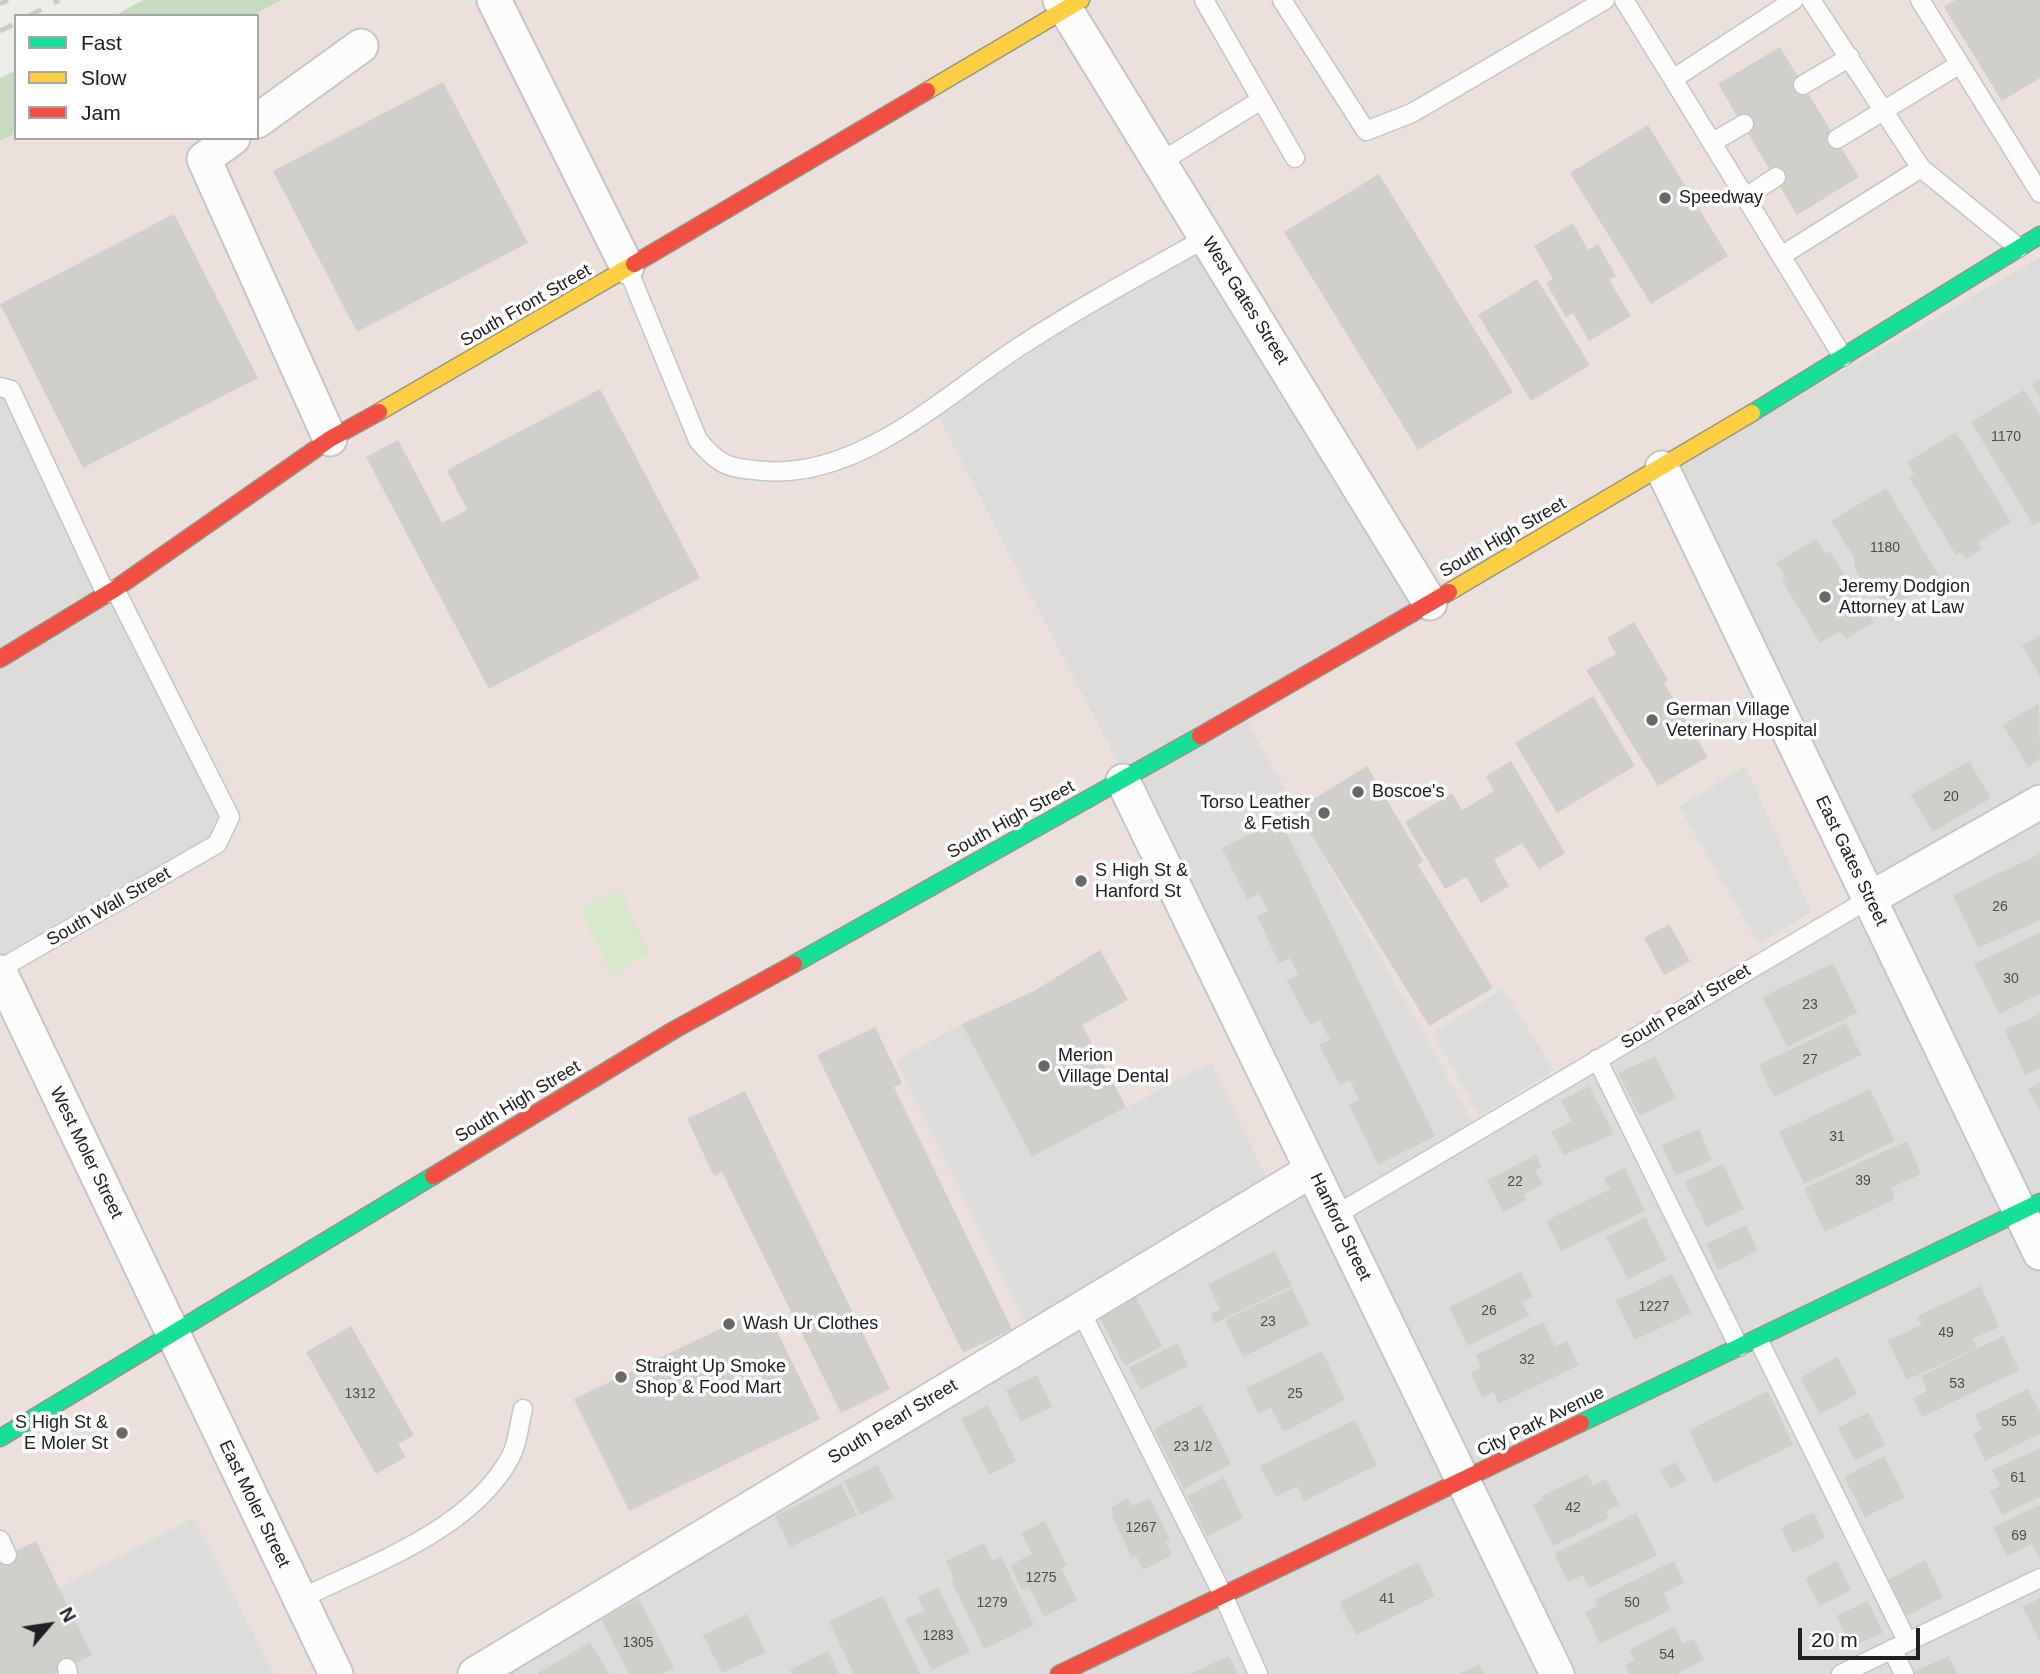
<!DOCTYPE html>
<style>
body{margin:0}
#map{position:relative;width:2040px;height:1674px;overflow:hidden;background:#eeede9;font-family:Helvetica,sans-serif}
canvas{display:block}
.legend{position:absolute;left:14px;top:14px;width:245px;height:126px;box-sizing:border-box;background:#fff;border:2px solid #a6a6a6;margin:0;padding:9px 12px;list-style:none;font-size:21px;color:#202020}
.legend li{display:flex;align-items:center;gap:14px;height:35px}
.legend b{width:35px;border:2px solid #a6a6a6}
.north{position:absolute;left:14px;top:1590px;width:70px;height:70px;-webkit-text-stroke:5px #fff;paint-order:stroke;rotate:61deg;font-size:19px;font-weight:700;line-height:28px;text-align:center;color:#202020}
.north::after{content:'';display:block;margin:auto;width:24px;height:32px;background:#202020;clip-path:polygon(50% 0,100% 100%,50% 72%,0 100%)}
.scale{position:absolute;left:1798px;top:1628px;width:122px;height:32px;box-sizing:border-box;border:4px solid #202020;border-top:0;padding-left:9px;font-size:21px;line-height:24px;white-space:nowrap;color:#202020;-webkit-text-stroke:5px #fff;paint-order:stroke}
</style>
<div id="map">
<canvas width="2040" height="1674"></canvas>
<ul class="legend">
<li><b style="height:9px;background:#16e098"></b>Fast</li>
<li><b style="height:9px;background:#ffcf43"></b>Slow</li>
<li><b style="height:9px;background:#f24e42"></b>Jam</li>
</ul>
<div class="north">N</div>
<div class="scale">20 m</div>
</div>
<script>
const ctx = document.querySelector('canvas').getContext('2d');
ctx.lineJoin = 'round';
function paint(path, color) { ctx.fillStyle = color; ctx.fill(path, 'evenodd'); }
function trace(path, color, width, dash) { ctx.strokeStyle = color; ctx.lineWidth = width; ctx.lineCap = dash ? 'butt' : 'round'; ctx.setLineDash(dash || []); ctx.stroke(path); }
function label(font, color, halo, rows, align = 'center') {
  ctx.font = font + ' Helvetica,sans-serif'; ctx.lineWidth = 7; ctx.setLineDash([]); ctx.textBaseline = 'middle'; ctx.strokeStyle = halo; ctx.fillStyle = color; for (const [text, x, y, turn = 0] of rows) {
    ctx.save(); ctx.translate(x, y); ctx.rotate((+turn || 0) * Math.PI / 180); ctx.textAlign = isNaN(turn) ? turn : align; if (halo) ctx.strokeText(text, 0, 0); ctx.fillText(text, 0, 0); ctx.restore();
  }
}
const residential = new Path2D(`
 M1211 231 1668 471 2040 257V1674H470L1128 783 937 415Z
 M0 371 233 834 0 959Z`);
const commercial = new Path2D(`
 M282 0H2040V257L1668 472 1869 897 1479 1132 1244 716 1432 602 1210 232 937 415 1128 783 1313 1168 470 1674H0V959L233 834 0 371V141L16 133V138H257V16H251Z`);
const religious = new Path2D(`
 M1745 766 1811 912 1759 944 1679 807Z
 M1503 989 1554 1070 1480 1116 1433 1033Z
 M962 1024 1032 1157 1211 1063 1266 1177 1028 1326 896 1060Z
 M193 1518 274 1674H54L92 1655 59 1588Z`);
const grass = new Path2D(`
 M620 891 649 953 612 975 581 909Z`);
const forest = new Path2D(`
 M143 0H282L251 16H114Z
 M16 70V133L0 141V78Z`);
const building = new Path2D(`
 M1955 0H2040V78L2002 101 1944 7Z
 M1780 47 1859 177 1797 215 1718 84Z
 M443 82 528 243 357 332 273 171Z
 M1648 125 1728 256 1651 304 1570 173Z
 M1379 174 1513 392 1418 450 1284 232Z
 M174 214 258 378 83 468 0 304Z
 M1573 223 1588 250 1598 244 1616 276 1609 280 1631 316 1589 341 1573 313 1566 317 1546 283 1553 279 1534 246Z
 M1537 279 1590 365 1531 401 1478 315Z
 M2040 379V398L2032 384Z
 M600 389 700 578 489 689 366 457 398 440 442 523 467 510 447 470Z
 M2024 390 2040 416V521L2033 525 1971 422Z
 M1956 432 2011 522 1978 542 1981 549 1966 559 1961 552 1956 555 1909 477 1914 474 1907 462Z
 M1886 488 1940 578 1887 612 1868 581 1860 577 1854 566 1855 559 1831 521Z
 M1816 539 1826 554 1830 551 1874 622 1846 639 1840 631 1820 643 1782 580 1786 578 1776 563Z
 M1634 622 1668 680 1664 683 1708 757 1658 786 1586 670 1616 654 1607 638Z
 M2040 635V676L2022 646Z
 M1593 696 1635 766 1557 813 1515 743Z
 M2039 703 2040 759 2028 767 2003 725Z
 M1511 761 1565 853 1539 869 1522 843 1494 860 1509 886 1481 903 1466 877 1445 889 1405 822 1452 793 1462 810 1471 805 1494 791 1486 776Z
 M1969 761 1991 798 1933 832 1911 795Z
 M1367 766 1423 861 1418 865 1493 988 1429 1026 1296 810Z
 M1280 820 1435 1136 1378 1165 1349 1105 1359 1100 1350 1080 1340 1085 1319 1045 1330 1040 1320 1020 1310 1025 1287 980 1298 975 1290 958 1279 963 1257 916 1268 911 1259 894 1247 899 1222 848Z
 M2040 854V920L1978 948 1953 895Z
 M1669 924 1690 961 1664 975 1644 938Z
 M2040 932V994L1999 1014 1974 964Z
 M1100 950 1128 1000 1082 1025 1126 1107 1032 1157 962 1024 1034 991Z
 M1833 963 1857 1013 1787 1047 1762 997Z
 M2040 1014V1068L2025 1075 2005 1030Z
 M1846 1023 1861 1055 1774 1097 1759 1065Z
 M875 1027 902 1083 894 1087 1012 1329 963 1353 817 1055Z
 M1655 1056 1676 1098 1640 1116 1618 1073Z
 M2040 1083V1112L2028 1089Z
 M1589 1086 1614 1134 1564 1155 1551 1132 1572 1121 1561 1101Z
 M1870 1089 1895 1141 1804 1184 1779 1132Z
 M745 1091 890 1389 841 1413 722 1172 714 1176 687 1119Z
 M1699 1129 1712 1160 1675 1176 1662 1145Z
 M1907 1141 1921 1174 1891 1188 1895 1199 1825 1232 1804 1188Z
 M1536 1155 1542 1167 1535 1170 1543 1184 1523 1195 1526 1200 1503 1212 1487 1180Z
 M1723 1164 1744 1209 1707 1227 1685 1182Z
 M1625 1168 1645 1211 1561 1251 1546 1221 1610 1189 1604 1178Z
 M1645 1217 1667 1260 1628 1279 1606 1237Z
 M1746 1225 1758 1251 1718 1270 1706 1244Z
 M1275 1251 1292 1286 1215 1323 1210 1314 1220 1309 1208 1284Z
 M1521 1272 1533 1297 1522 1302 1529 1316 1468 1346 1449 1307Z
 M1672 1274 1691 1313 1635 1340 1616 1301Z
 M1981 1286 1999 1327 1973 1339 1977 1348 1907 1380 1888 1341 1921 1325 1917 1316Z
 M1292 1288 1310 1324 1243 1357 1225 1320Z
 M1134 1294 1162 1346 1125 1366 1098 1314Z
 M753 1313 758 1323 770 1317 820 1419 629 1511 574 1399Z
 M1543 1322 1555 1346 1567 1341 1579 1365 1499 1404 1493 1392 1482 1398 1471 1373 1481 1368 1476 1355Z
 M351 1326 414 1435 398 1444 406 1457 376 1474 306 1352Z
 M2003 1336 2019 1370 1922 1417 1913 1398 1927 1391 1921 1376Z
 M1177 1343 1188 1366 1141 1390 1129 1368Z
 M1322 1351 1345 1400 1288 1430H1282L1271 1407 1258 1414 1246 1388Z
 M1837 1357 1857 1394 1820 1414 1800 1378Z
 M1037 1375 1052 1407 1021 1422 1006 1390Z
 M2028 1389 2040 1412V1434L1985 1461 1973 1434 1982 1429 1975 1415Z
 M1768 1391 1793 1445 1714 1483 1689 1430Z
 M988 1405 1016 1461 989 1475 961 1419Z
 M1201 1405 1231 1464 1184 1489 1154 1429Z
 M1868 1412 1885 1445 1855 1461 1838 1428Z
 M1355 1420 1377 1465 1304 1501 1297 1486 1276 1497 1260 1466Z
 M2040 1448V1497L2002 1515 1990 1491 2000 1486 1992 1470Z
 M1884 1456 1905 1497 1865 1517 1844 1477Z
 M1676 1462 1686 1481 1671 1489 1660 1470Z
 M878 1465 894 1498 860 1515 844 1481Z
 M1587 1474 1593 1485 1606 1479 1619 1505 1606 1511 1609 1518 1553 1546 1533 1505 1543 1499 1542 1496Z
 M1224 1478 1243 1518 1207 1536 1187 1496Z
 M841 1484 857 1515 790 1547 775 1516Z
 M1128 1498 1132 1506 1150 1498 1170 1540 1165 1542 1172 1555 1143 1570 1136 1556 1132 1558 1112 1516 1114 1515 1111 1507Z
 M2040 1505V1560L2032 1544 2007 1556 1993 1527Z
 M1814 1512 1825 1538 1793 1553 1781 1528Z
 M1636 1513 1657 1555 1589 1588 1583 1575 1568 1582 1554 1554Z
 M1045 1521 1067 1565 1061 1568 1077 1600 1044 1617 1029 1587 1022 1590 1010 1565 1032 1554 1021 1533Z
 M36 1541 92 1655 54 1674H0V1558Z
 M984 1543 992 1561 1001 1556 1034 1625 984 1649 951 1580 954 1579 946 1561Z
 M1925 1560 1943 1597 1907 1616 1888 1580Z
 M1674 1561 1684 1583 1664 1593 1671 1610 1600 1644 1585 1612 1598 1606 1594 1600Z
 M1837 1561 1851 1590 1820 1606 1805 1578Z
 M1418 1562 1435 1596 1356 1635 1339 1602Z
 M938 1587 970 1652 932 1670 905 1619 924 1611 918 1597Z
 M883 1596 920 1674H854L829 1621Z
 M2040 1598V1642L2023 1607Z
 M639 1599 674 1668 662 1674H629L601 1619Z
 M1868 1601 1883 1633 1851 1647 1836 1616Z
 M747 1614 766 1652 722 1673 703 1635Z
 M1674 1626 1683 1644 1694 1639 1704 1660 1677 1674H1630L1625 1665 1635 1660 1629 1650Z
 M590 1642 609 1674H537Z
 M828 1651 839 1674H792L790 1670Z
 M1229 1656 1238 1674H1190Z
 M1949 1656 1957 1674H1908Z
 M1479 1664 1484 1674H1459Z`);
const lane = new Path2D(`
 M1204 0 1295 158
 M1282 0 1366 131 1412 113 1605 0
 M1624 0 1673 79
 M1794 0 1673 79 1843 357
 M1811 0 1921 168 2019 248
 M1920 0 2040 193
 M1803 85 1850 57
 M1837 139 1960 64
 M1713 142 1744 124
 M1159 163 1261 100
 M1746 197 1776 177
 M1781 256 1921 168
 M627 267 698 440C721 468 730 468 765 471 862 478 947 393 1022 345 1082 306 1145 272 1206 238
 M0 387 11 390 106 594
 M0 969 217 844 230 817 115 589
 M1597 1059 1739 1347
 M1334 1216 1869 899
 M1080 1310 1223 1595 1258 1674
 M1758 1339 1907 1641
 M0 1540 7 1555
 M300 1599C371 1564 472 1530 511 1456 518 1443 519 1424 523 1409
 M1892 1649 1904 1674
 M67 1668 68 1674
 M1841 1674 2040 1578`);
const street = new Path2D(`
 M494 0 627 267
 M1060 0 1430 603
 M257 121 361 46
 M233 138 204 159 330 439
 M1662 468 2040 1253
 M1123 781 1557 1674
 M1869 899 2040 802
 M0 972 336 1674
 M475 1674 1312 1170`);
const fast = new Path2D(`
 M1752 413 2040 235
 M794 964 1200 736
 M1581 1423 2040 1202
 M0 1438 433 1176`);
const slow = new Path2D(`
 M927 91 1081 0
 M379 412 634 264
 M1449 592 1752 413`);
const jam = new Path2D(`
 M634 264 927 91
 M0 659 115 589 330 439 379 412
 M1200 736 1449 592
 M433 1176 674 1030 794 964
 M1059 1674 1581 1423`);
const rail = new Path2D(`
 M0 4 8 0
 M29 16 59 0
 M0 31 16 23`);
const markers = [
 [1665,198,7,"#686866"],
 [1825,597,7,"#686866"],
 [1652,720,7,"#686866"],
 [1358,792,7,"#686866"],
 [1324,813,7,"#686866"],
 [1081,881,7,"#686866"],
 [1044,1066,7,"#686866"],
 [729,1324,7,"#686866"],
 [621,1377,7,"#686866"],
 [122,1433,7,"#686866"]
];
const numberNames = [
 ["1170",2006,437],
 ["1180",1885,548],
 ["20",1951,797],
 ["26",2000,907],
 ["30",2011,979],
 ["23",1810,1005],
 ["27",1810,1060],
 ["31",1837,1137],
 ["39",1863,1181],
 ["22",1515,1182],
 ["1227",1654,1307],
 ["26",1489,1311],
 ["23",1268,1322],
 ["49",1946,1333],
 ["32",1527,1360],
 ["53",1957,1384],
 ["1312",360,1394],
 ["25",1295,1394],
 ["55",2009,1422],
 ["23 1/2",1193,1447],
 ["61",2018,1478],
 ["42",1573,1508],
 ["1267",1141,1528],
 ["69",2019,1536],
 ["1275",1041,1578],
 ["41",1387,1599],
 ["1279",992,1603],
 ["50",1632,1603],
 ["1283",938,1636],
 ["1305",638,1643],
 ["54",1667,1655]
];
const poiNames = [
 ["Speedway",1679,198],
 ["Jeremy Dodgion",1839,587],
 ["Attorney at Law",1839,608],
 ["German Village",1666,710],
 ["Veterinary Hospital",1666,731],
 ["Boscoe's",1372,792],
 ["Torso Leather",1310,803,"right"],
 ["& Fetish",1310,824,"right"],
 ["S High St &",1095,871],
 ["Hanford St",1095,892],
 ["Merion",1058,1056],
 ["Village Dental",1058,1077],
 ["Wash Ur Clothes",743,1324],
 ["Straight Up Smoke",635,1367],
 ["Shop & Food Mart",635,1388],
 ["S High St &",108,1423,"right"],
 ["E Moler St",108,1444,"right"]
];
const streetNames = [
 ["West Gates Street",1245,301,58],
 ["South Front Street",526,306,-30],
 ["South High Street",1503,538,-30],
 ["South High Street",1011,820,-29],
 ["East Gates Street",1851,861,64],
 ["South Wall Street",109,907,-30],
 ["South Pearl Street",1686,1007,-31],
 ["South High Street",518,1102,-31],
 ["West Moler Street",86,1153,64],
 ["Hanford Street",1340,1227,64],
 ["South Pearl Street",893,1422,-31],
 ["City Park Avenue",1541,1422,-26],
 ["East Moler Street",254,1504,64]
];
paint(residential, '#dddcda');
paint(commercial, '#ebe0dc');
paint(religious, '#dcdcda');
paint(grass, '#d7e9ca');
paint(forest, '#c7dbc0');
paint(building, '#d1cfcc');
trace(lane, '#c5c5c3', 21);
trace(street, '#c5c5c3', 37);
trace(fast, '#939782', 19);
trace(slow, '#939782', 19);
trace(jam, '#939782', 19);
trace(lane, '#fcfcfc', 18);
trace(street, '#fcfcfc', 33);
trace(fast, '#16e098', 16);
trace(slow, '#ffcf43', 16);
trace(jam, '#f24e42', 16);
trace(rail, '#cbcbca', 5, [14, 14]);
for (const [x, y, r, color] of markers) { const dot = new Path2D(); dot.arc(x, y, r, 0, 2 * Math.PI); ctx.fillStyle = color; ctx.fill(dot); trace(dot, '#fff', 2.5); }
label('14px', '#4c4c4b', null, numberNames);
label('18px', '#202020', '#fff', poiNames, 'left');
label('18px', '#202020', '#fff', streetNames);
</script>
